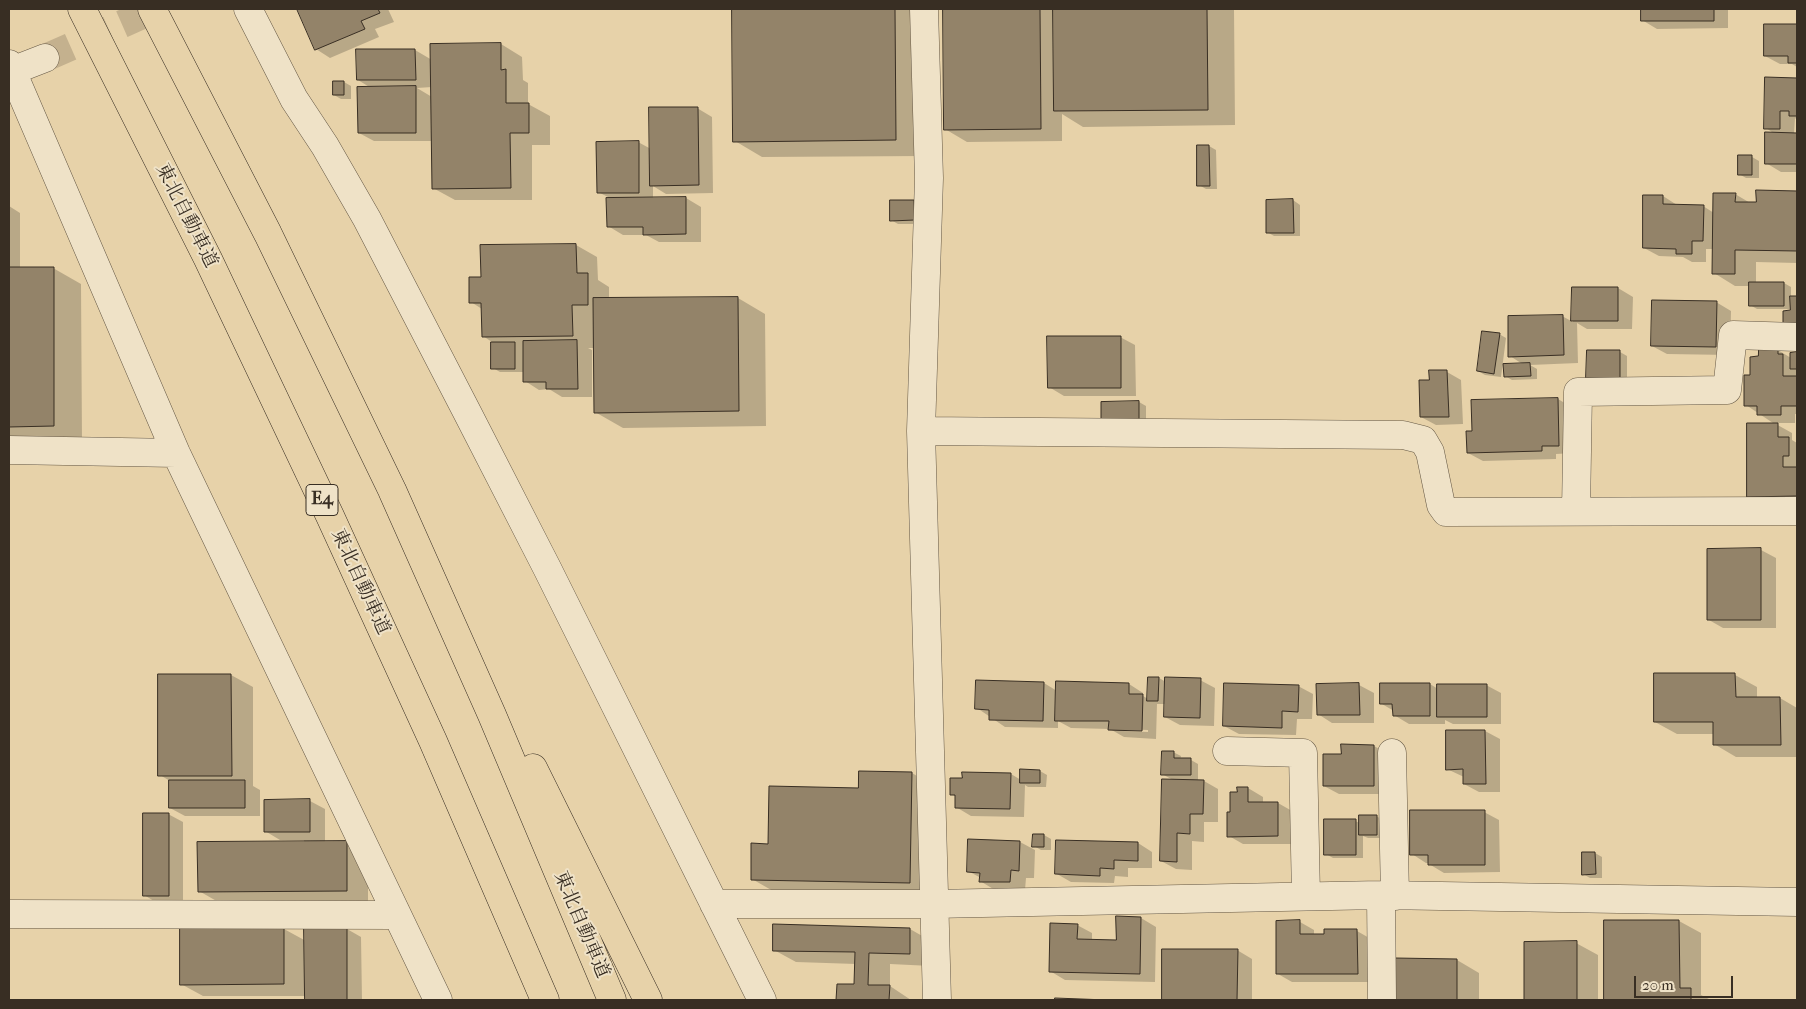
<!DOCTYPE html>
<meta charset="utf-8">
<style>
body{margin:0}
#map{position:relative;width:1806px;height:1009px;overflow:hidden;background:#e7d2a9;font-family:"IM FELL French Canon",serif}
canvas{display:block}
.frame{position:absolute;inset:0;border:10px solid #382e23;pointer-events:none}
.scale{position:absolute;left:1634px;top:976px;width:99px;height:22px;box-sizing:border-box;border:2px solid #382e23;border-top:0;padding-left:6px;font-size:15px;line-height:18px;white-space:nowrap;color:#382e23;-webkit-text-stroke:4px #efe2c7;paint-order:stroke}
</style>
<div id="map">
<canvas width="1806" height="1009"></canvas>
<div class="frame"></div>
<div class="scale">20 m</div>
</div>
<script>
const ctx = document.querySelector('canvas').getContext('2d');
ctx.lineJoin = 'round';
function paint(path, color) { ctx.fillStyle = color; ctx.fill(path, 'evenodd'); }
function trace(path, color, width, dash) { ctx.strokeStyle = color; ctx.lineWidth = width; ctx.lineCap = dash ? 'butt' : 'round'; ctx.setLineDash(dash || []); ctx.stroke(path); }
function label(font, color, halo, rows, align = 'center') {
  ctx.font = font + ' "IM FELL French Canon","Noto Serif JP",serif'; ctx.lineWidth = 4; ctx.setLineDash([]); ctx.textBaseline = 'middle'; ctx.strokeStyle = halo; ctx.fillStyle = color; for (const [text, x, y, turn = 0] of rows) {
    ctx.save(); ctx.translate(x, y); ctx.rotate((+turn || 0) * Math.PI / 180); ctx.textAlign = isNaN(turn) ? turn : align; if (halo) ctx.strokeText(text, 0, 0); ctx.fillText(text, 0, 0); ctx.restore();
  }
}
const shadow = new Path2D(`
 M299 9H388L394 22 375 29 379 37 330 58 316 49Z
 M733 9H922L924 156 762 157 735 141Z
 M944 9H1234L1235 125 1083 127 1062 114V141L967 142 945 129Z
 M1642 9H1728V28L1657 29 1642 20Z
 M1766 25 1797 26V67L1792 64H1780L1765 56Z
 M501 44 522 57 523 80 528 83V104L550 116V145H532V200H455L433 188V141H374L359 133 371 88 358 80 415 50 432 60ZM432 87V97L417 88Z
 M1766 79H1797V120L1795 118 1794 134H1797V172H1781L1766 163 1775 134 1766 128Z
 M344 82 351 86V99H341L334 95Z
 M697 108 712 117 713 193 666 194 653 186V199L686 198 701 207V242H659L646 235H623L608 226V197L598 192 638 142 651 149Z
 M1198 146H1209L1216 150 1217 189H1206L1199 185Z
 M1739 156 1752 157 1759 161V178H1746L1739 174Z
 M1758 192H1797V263L1756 262V283H1784L1791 287V297H1797V332L1792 309H1757L1750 305V286H1735L1714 273V249H1706V262H1692L1683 257 1659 256 1644 248 1663 196 1677 205 1703 206 1714 213 1735 194 1752 204H1757Z
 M1293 200 1300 205V236H1274L1267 232Z
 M891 201H914L921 205 922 224H898L891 220Z
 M9 206 20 213V268H53L81 284 82 442H9Z
 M576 245 597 257 598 280 609 287V299L738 298 765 314 766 426 623 428 595 412 594 348H588L592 350V397H562L549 389 539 390 525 381V372H500L493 368 492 342 483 336 482 309 471 302 482 278Z
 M1573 288H1618L1633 297 1632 329H1587L1577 323 1578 363 1530 365 1537 369V379L1512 380 1505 376 1524 365 1510 356 1562 316 1573 322Z
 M1716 302 1731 311 1730 355 1667 354 1652 346Z
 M1499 334 1506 338 1501 377 1485 375 1478 371Z
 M1120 337 1135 345 1136 396H1064L1049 387Z
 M1778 350 1791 358V354H1797V414H1795V423H1774L1792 433V440L1797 443V504H1763L1749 496 1776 425 1746 405 1751 377 1760 358Z
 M1620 352 1627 356V382L1595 381 1588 377Z
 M1447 372 1461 380 1463 424 1436 425 1421 417 1430 381Z
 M1558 399 1573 408 1574 453 1556 454V459L1483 461 1468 453 1474 432 1473 402Z
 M1139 402 1146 406V425H1110Z
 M1761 550 1776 558V628H1723L1709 620Z
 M159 675H231L253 687V786L260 790V816H185L170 808V781L160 775Z
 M1735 675 1757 687V698H1780L1797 708V757H1736L1714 744V734H1677L1655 722Z
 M1159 678 1166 682 1200 680 1215 688 1214 726 1180 725 1165 717 1166 704H1157L1156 739 1124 737 1110 729 1071 728 1058 721V728L1005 727 977 708 1044 683 1057 691 1129 684 1143 693V696L1148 699ZM1121 729 1148 730V732L1123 731Z
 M1430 684 1438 689 1486 685 1501 693V724H1453L1445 720V724H1409L1394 715V711L1382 704Z
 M1317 685H1359L1374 693V723H1332L1318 714Z
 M1298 686 1313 694 1312 719H1297L1296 735 1239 734 1224 726Z
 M1447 731H1485L1500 739V792H1479L1464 784V777L1447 769Z
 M1374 746 1388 754V794H1339L1324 786 1342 756Z
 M1173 752 1181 756 1180 760H1191L1198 764V781H1204L1218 789V822H1204V842L1192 841V870L1176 869 1161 861 1173 780 1162 774Z
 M1040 771 1047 775 1046 787H1028L1025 785 1024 817 971 816 956 807 957 797 951 794 1011 774 1021 780Z
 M912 773 939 789 937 898 780 895 752 879 769 845 859 789Z
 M1248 788 1263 797V803H1278L1292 811 1293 844H1243L1229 836 1231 813 1238 793Z
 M310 801 325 809V842H346L368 855V903H220L199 891 304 842V840H280L265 831Z
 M1484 812 1499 820 1500 872 1444 873 1429 864V863H1426L1412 854Z
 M168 814 183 822V903L159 904 144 895Z
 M1376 816 1383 820V838H1368L1363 836V858H1333L1326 854 1355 821 1360 823Z
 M1034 835H1044L1051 839V850H1041L1034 846Z
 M1020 842 1035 850 1034 878H1026L1025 890H995L980 881 981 878 968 871Z
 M1138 843 1152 852V868H1128V877L1115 876 1114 883 1071 882 1057 874Z
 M1584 853H1595L1602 857V878H1590L1583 874Z
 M1117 917 1141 918 1156 927 1155 982 1065 980 1050 971 1077 925 1092 933V941H1117Z
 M1605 921H1679L1701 933V995L1711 1000H1605Z
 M1300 922 1314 930V935H1325L1357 931 1371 939 1372 982H1292L1278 974Z
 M284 929 306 941 347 929 361 937 362 1000H306V996H203L181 984Z
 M910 929 931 941V966L890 964V986L911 1000H838V985H855L856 964 796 962 774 950Z
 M1525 943H1576L1598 955V1000H1525Z
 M1163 950H1237L1252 959V1000H1163Z
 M1395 960H1457L1479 973V1000H1395Z`);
const building = new Path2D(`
 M297 9H378L380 13 361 21 365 29 315 50Z
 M732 9H895L896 140 733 142Z
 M943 9H1040L1041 129 944 130Z
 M1053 9H1207L1208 110 1054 111Z
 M1641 9H1714V21H1641Z
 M1764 24H1797V63H1788V56H1764Z
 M501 43V70L506 69V103H529V133H510L511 188 432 189 430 44Z
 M356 49H415L416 80H357Z
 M1765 77 1797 78V116H1789V111H1780V129H1764Z
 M333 81H344V95H333Z
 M416 86V133H358L357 87Z
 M649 107H698L699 185 650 186Z
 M1765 132 1797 133V164H1765Z
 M639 141V193H597L596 142Z
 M1197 145H1209L1210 186H1197Z
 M1738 155H1752V175H1738Z
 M1756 190 1797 191V251L1735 250V274H1712L1713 193H1736L1735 202H1756Z
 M1643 195H1663V204L1704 205 1703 241H1692V254H1676V249L1643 248Z
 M686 197V234L643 235V227H607L606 198Z
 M1293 199 1294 233H1266V200Z
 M890 200H914L915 220 890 221Z
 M576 244 577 273H588V305H572L573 336 482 337 481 303H469V277H481L480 245Z
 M9 267H54V426L9 427Z
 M1749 282H1784V306H1749Z
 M1572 287H1618V321H1571Z
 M1790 296H1797V328H1783V311L1790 310Z
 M738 297 739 411 594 413 593 298Z
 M1652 300 1717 301 1716 347 1651 346Z
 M1563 315 1564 355 1508 357V316Z
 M1482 331 1500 333 1494 374 1477 371Z
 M1047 336H1121V388H1048Z
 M577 340 578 389H546V382H523V341Z
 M491 342H515V369H491Z
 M1759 349H1778V354H1783V376H1797V406H1781V415H1757V406H1744V375H1750V357L1758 356Z
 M1587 350H1620V378H1586Z
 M1797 352V369H1790V353Z
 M1530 363 1531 376 1504 377 1503 364Z
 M1429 370H1447L1449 417H1420L1419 380H1429Z
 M1558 398 1559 446H1542V451L1467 453 1466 431H1472L1471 400Z
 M1139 401V421L1101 422V402Z
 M1747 423H1778V437H1789V456H1783V467H1797V496L1747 497Z
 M1761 548V620H1707V549Z
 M1654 673H1735L1736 697H1780L1781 745H1713V722H1654Z
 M158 674H231L232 776H158Z
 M1148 677H1159L1158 701H1147Z
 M1165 677 1201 678 1200 718 1164 717Z
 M976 680 1044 682 1043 721 989 720V710L975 709Z
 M1056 681 1129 683V694H1143L1142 731 1108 730 1109 721H1055Z
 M1224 683 1299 685 1298 712 1282 711V728L1223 726Z
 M1359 683 1360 715H1317L1316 684Z
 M1380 683H1430V716H1393L1392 704H1380Z
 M1437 684H1487V717H1437Z
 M1446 730H1485L1486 784H1463V769L1446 770Z
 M1341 744 1374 745V786H1323V754H1341Z
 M1162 751H1174V758H1191V775H1161Z
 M1020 769 1040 770V783H1020Z
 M859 771 912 772 910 883 751 880V843L768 844 769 786 858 788Z
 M962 772 1011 773 1010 809 955 808V795H950V778H962Z
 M1162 779 1204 780 1203 814H1190V834L1177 833V862L1160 861Z
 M169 780H245V808H169Z
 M1237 787H1248V802H1278V836L1227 837V812H1230V792H1237Z
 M310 799V832H264V800Z
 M1410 810H1485V865H1428V855H1410Z
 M143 813H169V896H143Z
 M1359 815H1377V835H1359Z
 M1324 819H1356V855H1324Z
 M1033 834H1044V847H1032Z
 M968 839 1020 841 1019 871 1011 870 1010 882H979L980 873 967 872Z
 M1056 840 1138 842V861L1114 860V869L1100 868V876L1055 874Z
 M347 841V891L198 892 197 842Z
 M1582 852H1595L1596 874 1582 875Z
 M1116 916 1141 917 1140 974 1049 972 1050 923 1078 924 1077 939 1116 940Z
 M1300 920V934H1324V929H1357L1358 974H1276V921Z
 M1604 920H1679L1680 988H1691V1000H1604Z
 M773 924 910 928V954L869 953 868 985H890L889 1000H836L837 984H854L855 952 773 951Z
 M180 928H284V984L180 985Z
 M304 928H347V1000H305Z
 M1577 941V1000H1524V942Z
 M1162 949H1238L1237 1000H1162Z
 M1394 958 1457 959V1000H1394Z
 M1055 998 1107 1000H1055Z`);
const minorTunnel = new Path2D(`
 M45 58 156 9`);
const minor = new Path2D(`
 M248 9 294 99 325 146 367 219 468 414 547 568 762 1000
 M924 9 929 178 921 431 937 1000
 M9 64 176 453 438 1000
 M9 72 45 58
 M921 431 1403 435 1423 440 1430 452 1441 505 1446 512 1797 511
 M9 450 176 453
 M1576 511 1578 392 1727 390 1733 335 1797 337
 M1227 751 1303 753 1306 896
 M1392 753 1395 896
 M1381 895 1382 1000
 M714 904H933L1381 895 1797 902
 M9 914 397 915`);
const highway = new Path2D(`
 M82 9 208 259 330 516 433 741 545 1000
 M152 9 268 234 392 490 492 715 612 1000
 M533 768 648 1000`);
const shields = [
 [322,500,32]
];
const shieldNames = [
 ["E4",322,500]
];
const streetNames = [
 ["東北自動車道",186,216,63],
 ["東北自動車道",360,582,65],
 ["東北自動車道",581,925,67]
];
paint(shadow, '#0003');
paint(building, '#938369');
trace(building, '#382e23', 1);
trace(minorTunnel, '#c4b18e', 28, [28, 14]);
trace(minor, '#645744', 29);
trace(highway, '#382e23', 29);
trace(minor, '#efe2c7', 28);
trace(highway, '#e7d2a9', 28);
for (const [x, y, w] of shields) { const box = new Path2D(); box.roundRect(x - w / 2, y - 15.5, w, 31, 4); ctx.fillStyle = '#efe2c7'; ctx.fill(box); trace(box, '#382e23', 1); }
label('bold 18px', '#382e23', null, shieldNames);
label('19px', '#382e23', '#efe2c7', streetNames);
</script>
